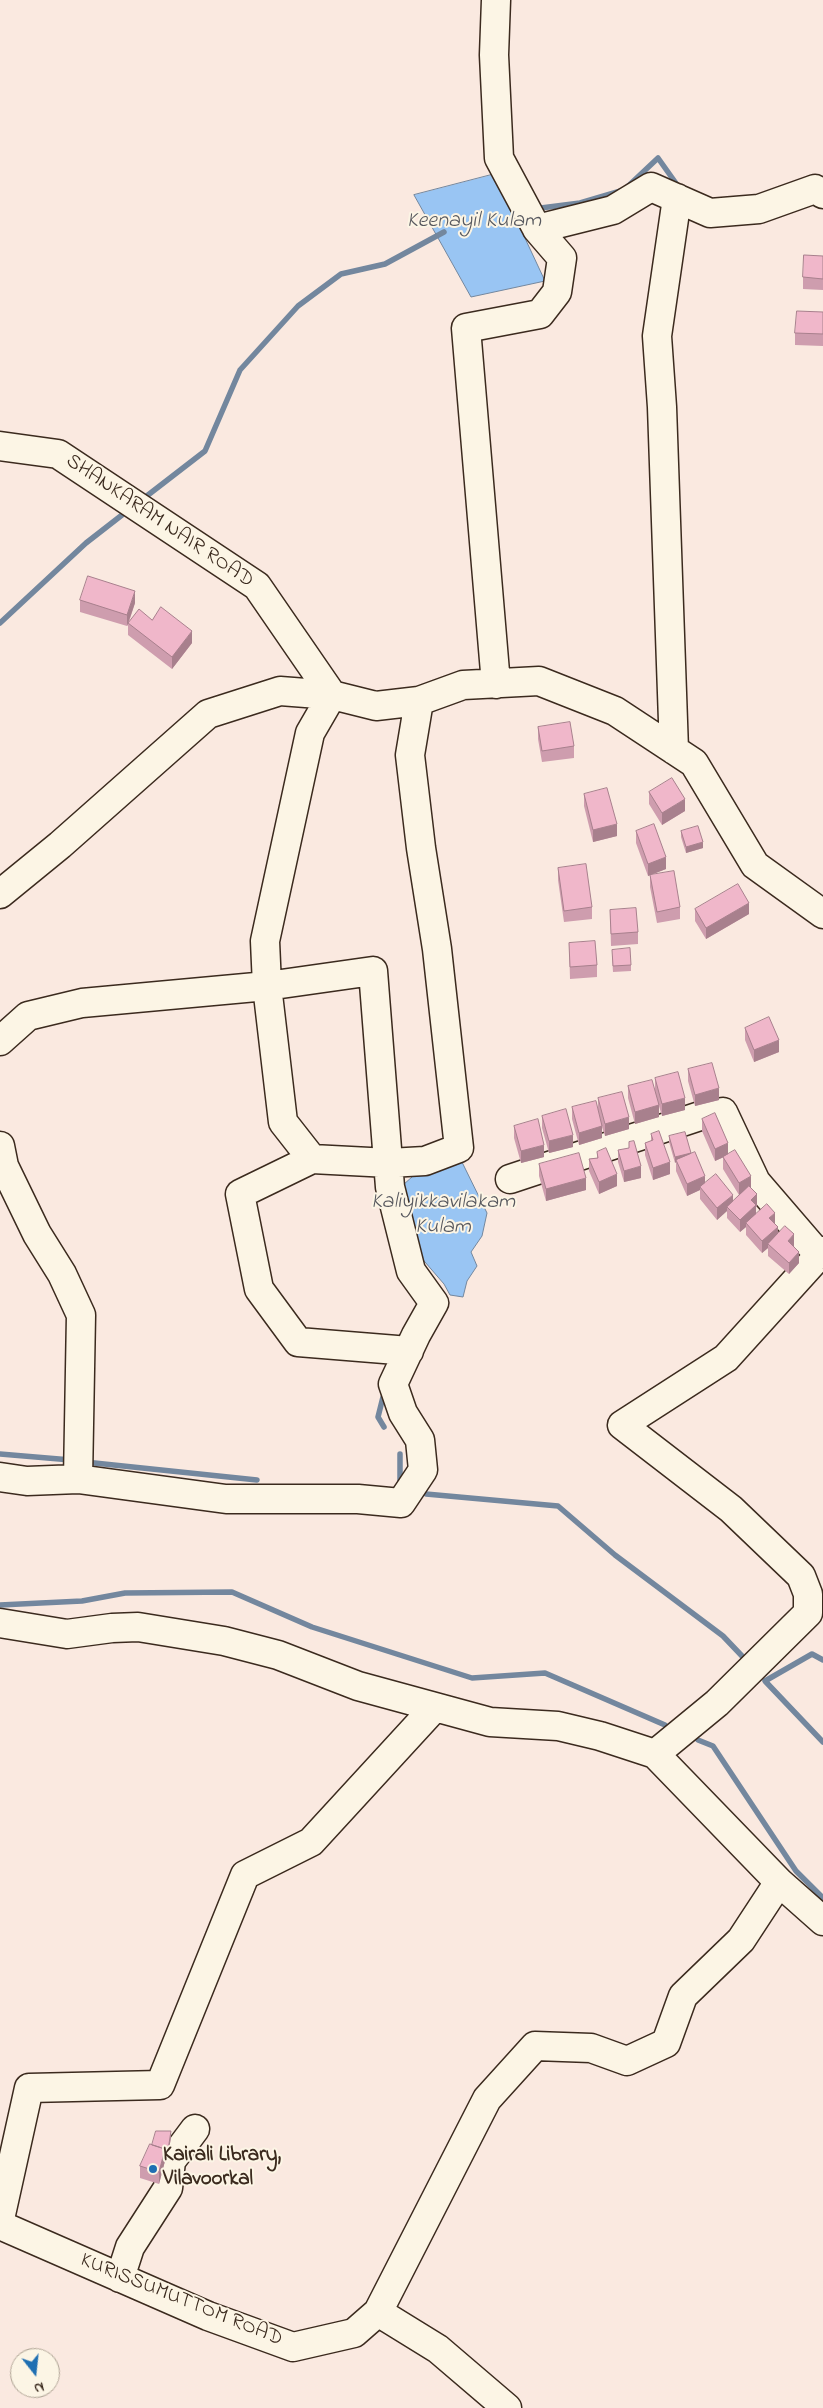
<!DOCTYPE html>
<style>
body{margin:0}
#map{position:relative;width:823px;height:2408px;overflow:hidden;background:#fae9e0;font-family:"Indie Flower",sans-serif}
canvas{display:block}
.north{position:absolute;left:10px;top:2348px;width:50px;height:50px;box-sizing:border-box;background:#fcf5e5;border:1px solid #afa495;border-radius:50%;rotate:164deg;font-size:14px;font-weight:700;line-height:20px;text-align:center;color:#3b2a1e}
.north::after{content:'';display:block;margin:auto;width:18px;height:22px;background:#1f6fb2;clip-path:polygon(50% 0,100% 100%,50% 72%,0 100%)}
</style>
<div id="map">
<canvas width="823" height="2408"></canvas>
<div class="north">N</div>
</div>
<script>
const ctx = document.querySelector('canvas').getContext('2d');
ctx.lineJoin = 'round';
function paint(path, color) { ctx.fillStyle = color; ctx.fill(path, 'evenodd'); }
function trace(path, color, width, dash) { ctx.strokeStyle = color; ctx.lineWidth = width; ctx.lineCap = dash ? 'butt' : 'round'; ctx.setLineDash(dash || []); ctx.stroke(path); }
function label(font, color, halo, rows, align = 'center') {
  ctx.font = font + ' "Indie Flower",sans-serif'; ctx.lineWidth = 4; ctx.setLineDash([]); ctx.textBaseline = 'middle'; ctx.strokeStyle = halo; ctx.fillStyle = color; for (const [text, x, y, turn = 0] of rows) {
    ctx.save(); ctx.translate(x, y); ctx.rotate((+turn || 0) * Math.PI / 180); ctx.textAlign = isNaN(turn) ? turn : align; if (halo) ctx.strokeText(text, 0, 0); ctx.fillText(text, 0, 0); ctx.restore();
  }
}
const water = new Path2D(`
 M495 174 545 281 471 297 414 195Z
 M460 1158 487 1213 482 1236 471 1252 477 1266 467 1281 463 1297 450 1295 444 1284 412 1247 403 1185 422 1168Z`);
const stream = new Path2D(`
 M533 209 580 203 624 190 658 158 680 189
 M148 495 205 451 240 370 298 306 341 274 385 264 444 232
 M0 623 86 543 122 515
 M383 1397 378 1417 384 1427
 M0 1454 71 1460
 M400 1454V1486
 M85 1462 257 1480
 M426 1494 558 1506 615 1555 723 1636 742 1656
 M0 1605 82 1601 125 1593 232 1592 312 1627 472 1678 545 1673 665 1725
 M823 1660 812 1654 765 1681 823 1742
 M698 1740 713 1746 796 1871 823 1898`);
const minor = new Path2D(`
 M496 0 494 55 499 158 537 229
 M0 446 58 454 257 586 332 695 376 706 419 701 463 685 539 681 615 711 694 763 755 865 823 914
 M496 684 466 328 540 314 557 292 562 258 537 229 613 210 651 187 710 213 759 209 815 189 823 194
 M674 750 662 407 657 336 677 198
 M0 894 60 845 208 714 280 691 332 695 310 733 265 941 267 986 283 1122 312 1159 240 1194 259 1289 298 1342 409 1351
 M0 1041 28 1016 82 1003 267 986 373 971 390 1187 411 1271 434 1303 416 1335 393 1384 403 1413 420 1440 423 1470 401 1503 358 1499H226L78 1479 27 1481 0 1477
 M0 1146 4 1166 37 1234 62 1274 81 1315 78 1479
 M312 1159 389 1163 425 1161 459 1148 437 949 421 848 410 755 419 701
 M510 1179 700 1116 723 1112 756 1182 819 1255
 M0 1623 67 1634 112 1628 138 1627 224 1641 278 1655 358 1686 490 1722 558 1726 600 1736 655 1754 717 1703 808 1613V1594L801 1576 731 1509 622 1425 726 1358 823 1251
 M655 1754 779 1882 823 1921
 M0 2219 29 2088 160 2085 245 1875 311 1842 435 1707
 M0 2225 208 2316 293 2347 354 2333 378 2312 438 2349 507 2408
 M120 2278 130 2247 168 2188 171 2161 195 2129
 M378 2312 487 2099 535 2046 591 2048 627 2061 666 2043 683 1996 741 1940 779 1882`);
const wall = new Path2D(`
 M823 256V290L803 289V277Z
 M823 312V346L795 345V333Z
 M80 600 135 603 129 622 152 620 192 643 172 669 128 635V625L127 626 80 612Z
 M538 727 574 746V758L542 762 538 739Z
 M649 792 685 811 662 825 649 804Z
 M584 794 617 836 593 842 584 806Z
 M636 831 666 869 648 876 636 843Z
 M681 831 703 848 686 853 681 837Z
 M558 868 592 907V919L564 922 558 880Z
 M650 875 680 907V919L657 923 650 887Z
 M695 909 749 914 706 939 695 921Z
 M610 910 638 932V944L611 946Z
 M569 943 597 965V977L570 979Z
 M612 956 631 965V971L613 972Z
 M745 1028 779 1052 754 1062 745 1040Z
 M688 1069 719 1100 695 1106 688 1081Z
 M655 1078 685 1110 662 1116 659 1106V1117L635 1124 628 1098V1086L655 1090Z
 M598 1098 629 1129 605 1136 602 1127V1138L579 1145 572 1119V1107L598 1109Z
 M542 1116 573 1147 549 1153 542 1128Z
 M702 1119 728 1154 751 1188 757 1206 756 1207V1214L775 1224 778 1234 794 1246 799 1263 789 1274 768 1256V1248L762 1253 746 1235V1227L740 1232 727 1218V1211L717 1220 700 1199V1190L687 1196 676 1171V1162L675 1163 669 1142V1136L691 1153 705 1183 733 1201 741 1193 739 1195 723 1169V1157H724L715 1161 702 1131Z
 M514 1126 544 1157 521 1163 514 1138Z
 M651 1134 670 1174 653 1180 645 1155V1143L651 1141Z
 M618 1150 641 1178 624 1182 618 1162Z
 M597 1152 617 1186 599 1194 589 1171V1159L597 1158Z
 M539 1164 586 1190 546 1201 539 1176Z
 M171 2137 168 2156H165V2161L159 2184 140 2178V2166L152 2145Z`);
const shadedWall = new Path2D(`
 M135 591V603L127 626V615Z
 M192 631V643L172 669V657Z
 M685 799V811L662 825V813Z
 M617 824V836L593 842V830Z
 M703 842V848L686 853V847Z
 M666 857V869L648 876V864Z
 M749 903V914L706 939V928Z
 M779 1040V1052L754 1062V1050Z
 M719 1088V1100L695 1106V1095Z
 M685 1098V1110L662 1116V1104Z
 M659 1105V1117L635 1124V1112Z
 M629 1117V1129L605 1136V1124Z
 M602 1126V1138L579 1145V1133Z
 M573 1135V1147L549 1153V1141Z
 M728 1143V1155L715 1161V1149Z
 M544 1145V1157L521 1163V1151Z
 M691 1153V1159L676 1160V1162L675 1163V1157Z
 M670 1162V1174L653 1180V1168Z
 M641 1166V1178L624 1182V1171Z
 M617 1174V1186L599 1194V1182Z
 M705 1176V1187H700V1190L687 1196V1184Z
 M751 1176V1188L739 1195V1183Z
 M586 1178V1190L546 1201V1189Z
 M757 1194V1206L756 1207V1217L746 1223V1227L740 1232V1220L751 1200Z
 M733 1195V1207H727V1211L717 1220V1208Z
 M775 1213V1224L769 1218Z
 M778 1227V1239L768 1244V1248L762 1253V1241Z
 M794 1234V1246L788 1253V1241Z
 M799 1252V1263L789 1274V1263Z
 M171 2131V2137L168 2156V2150Z
 M165 2149V2161L159 2184V2172Z`);
const building = new Path2D(`
 M804 255 823 256V279L803 277Z
 M797 311 823 312V334L795 333Z
 M88 576 135 591 127 615 80 600Z
 M161 607 192 631 172 657 128 623 139 609 152 620Z
 M570 722 574 746 542 751 538 727Z
 M672 778 685 799 662 813 649 792Z
 M607 788 617 824 593 830 584 794Z
 M654 824 666 857 648 864 636 831Z
 M698 826 703 842 686 847 681 831Z
 M586 864 592 907 564 911 558 868Z
 M674 871 680 907 657 912 650 875Z
 M738 884 749 903 706 928 695 909Z
 M636 908 638 932 611 934 610 910Z
 M595 941 597 965 570 967 569 943Z
 M630 948 631 965 613 966 612 950Z
 M769 1017 779 1040 754 1050 745 1028Z
 M712 1063 719 1088 695 1095 688 1069Z
 M678 1072 685 1098 662 1104 655 1078Z
 M652 1080 659 1105 635 1112 628 1086Z
 M622 1092 629 1117 605 1124 598 1098Z
 M596 1101 602 1126 579 1133 572 1107Z
 M566 1109 573 1135 549 1141 542 1116Z
 M715 1113 728 1143 715 1149 702 1119Z
 M538 1119 544 1145 521 1151 514 1126Z
 M659 1131 670 1162 653 1168 645 1143 653 1140 651 1134Z
 M685 1132 691 1153 675 1157 669 1136Z
 M634 1141 641 1166 624 1171 618 1150 629 1148V1142Z
 M606 1148 617 1174 599 1182 589 1159 598 1158 597 1152Z
 M735 1150 751 1176 739 1183 723 1157Z
 M695 1152 705 1176 687 1184 676 1160Z
 M579 1153 586 1178 546 1189 539 1164Z
 M716 1174 733 1195 717 1208 700 1187Z
 M749 1186 757 1194 751 1200 756 1205 740 1220 727 1207Z
 M767 1204 775 1213 769 1218 778 1227 762 1241 746 1223Z
 M785 1226 794 1234 788 1241 799 1252 789 1263 768 1244Z
 M156 2131H171L168 2150 152 2145Z
 M150 2144 165 2149 159 2172 140 2166Z`);
const markers = [
 [153,2169,5,"#1f6fb2"]
];
const streetNames = [
 ["SHANKARAM NAIR ROAD",159,522,34],
 ["KURISSUMUTTOM ROAD",181,2301,22]
];
const poiNames = [
 ["Kairali Library,",163,2157],
 ["Vilavoorkal",163,2181]
];
const waterNames = [
 ["Keenayil Kulam",474,222],
 ["Kaliyikkavilakam",443,1203],
 ["Kulam",443,1228]
];
paint(water, '#99c5f3');
trace(water, '#73879e', 1);
trace(stream, '#73879e', 5.5);
trace(minor, '#3b2a1e', 31);
trace(minor, '#fcf5e5', 28);
paint(wall, '#ce9dae');
paint(shadedWall, '#a8808d');
paint(building, '#f0b7ca');
trace(building, '#a8808d', 1);
for (const [x, y, r, color] of markers) { const dot = new Path2D(); dot.arc(x, y, r, 0, 2 * Math.PI); ctx.fillStyle = color; ctx.fill(dot); trace(dot, '#fcf5e5', 2); }
label('21px', '#3b2a1e', '#fcf5e5', streetNames);
label('bold 21px', '#3b2a1e', '#fcf5e5', poiNames, 'left');
label('italic 22px', '#57585e', '#fcf5e5', waterNames);
</script>
